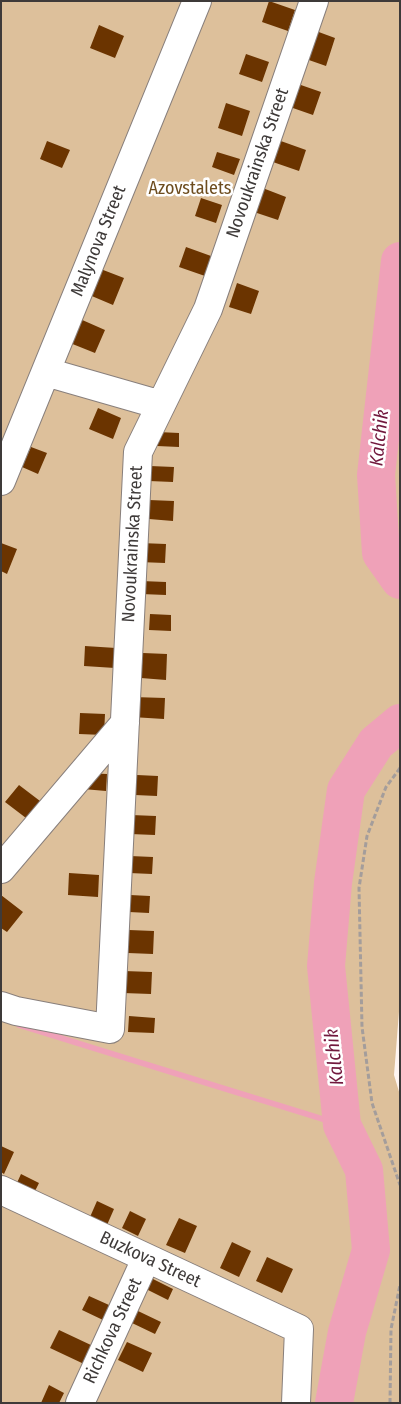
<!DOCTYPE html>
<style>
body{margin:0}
#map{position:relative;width:401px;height:1404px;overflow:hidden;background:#fef5f2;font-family:"Fira Sans Condensed",sans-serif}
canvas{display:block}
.frame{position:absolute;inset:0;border:2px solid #3e3a39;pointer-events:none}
</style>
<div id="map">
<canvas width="401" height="1404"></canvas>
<div class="frame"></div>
</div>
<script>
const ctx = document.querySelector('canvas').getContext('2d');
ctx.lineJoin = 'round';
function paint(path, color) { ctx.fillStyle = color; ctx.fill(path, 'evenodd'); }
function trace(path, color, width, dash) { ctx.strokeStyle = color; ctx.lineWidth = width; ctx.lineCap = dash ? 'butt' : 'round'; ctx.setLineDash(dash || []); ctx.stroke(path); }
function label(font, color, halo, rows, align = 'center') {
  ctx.font = font + ' "Fira Sans Condensed",sans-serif'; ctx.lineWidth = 5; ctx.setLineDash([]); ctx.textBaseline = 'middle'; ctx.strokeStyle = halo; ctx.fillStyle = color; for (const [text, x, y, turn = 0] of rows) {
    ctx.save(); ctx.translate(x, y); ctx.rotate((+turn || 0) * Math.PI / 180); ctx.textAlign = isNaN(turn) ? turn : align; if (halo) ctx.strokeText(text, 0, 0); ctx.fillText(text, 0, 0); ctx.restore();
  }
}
const green = new Path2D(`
 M1 1H400V999L394 1075 400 1095V1403H1Z`);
const stream = new Path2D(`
 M19 1025 342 1125`);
const river = new Path2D(`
 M400 261 376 475 381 553 400 580
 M334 1403 347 1332 371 1250 364 1170 342 1125 326 966 333 883 346 790 376 743 400 723`);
const building = new Path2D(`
 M269 1 295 10 288 31 262 22Z
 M99 25 124 36 115 58 90 48Z
 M316 31 335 38 326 66 306 59Z
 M246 54 269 62 262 82 239 74Z
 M298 84 321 92 313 115 290 107Z
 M226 103 250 111 242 136 218 128Z
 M278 140 306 150 299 171 270 161Z
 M47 141 70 150 62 168 40 159Z
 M217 152 240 159 234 175 212 167Z
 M260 187 286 197 278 220 251 211Z
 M201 198 222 205 216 223 195 216Z
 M186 247 211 256 205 276 179 267Z
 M98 268 124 278 113 305 87 294Z
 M237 283 259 291 251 314 229 307Z
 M80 319 105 330 95 353 70 343Z
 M98 408 121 418 113 439 89 429Z
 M158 432 179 433V447L157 446Z
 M31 447 47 453 38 474 22 467Z
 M150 466 174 467 173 482 149 481Z
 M149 500 174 501 173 521 149 519Z
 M1 543 17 549 7 574 1 571Z
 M140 543 166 544 165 563 139 562Z
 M141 581 166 582V595L141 594Z
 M150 614 171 615V631L149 630Z
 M85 646 116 648 115 668 84 666Z
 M143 653 167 654 166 680 141 678Z
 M133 697 165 698 164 719 132 717Z
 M80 713 105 714 104 735 79 734Z
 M84 773 107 774 106 791 83 789Z
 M137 775 158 776 157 796 135 795Z
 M19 785 40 801 26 818 5 802Z
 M131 815 156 816 155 835 130 834Z
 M130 856 153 857 152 874 129 873Z
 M69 873 99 875 98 897 68 895Z
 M1 895 23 912 7 932 1 928Z
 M130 895 150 896 149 913 129 912Z
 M129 930 154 931 153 954 128 953Z
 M124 971 152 972 151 994 123 993Z
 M129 1016 155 1018 154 1033 128 1032Z
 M1 1146 14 1152 4 1174 1 1172Z
 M21 1174 39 1183 34 1193 16 1185Z
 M97 1201 114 1209 107 1225 90 1217Z
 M130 1211 146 1219 138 1236 122 1228Z
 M179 1218 197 1226 185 1253 166 1245Z
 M232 1242 251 1251 239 1277 220 1268Z
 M267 1257 293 1269 282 1293 256 1281Z
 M151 1278 173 1289 168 1300 146 1289Z
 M89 1296 109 1305 103 1320 82 1310Z
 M138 1311 161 1322 155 1334 132 1323Z
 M59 1330 93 1346 84 1364 50 1348Z
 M127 1342 152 1353 143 1372 118 1360Z
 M49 1385 64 1393 59 1403H41Z`);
const path = new Path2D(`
 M400 768 386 787 367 836 359 888 362 1027 372 1103 400 1185
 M390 1403 391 1329 400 1285`);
const minor = new Path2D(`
 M46 372 161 405
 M1 481 197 1
 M1 869 125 723
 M1 1006 16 1011 110 1029 138 452 208 309 314 1
 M1 1190 299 1329 296 1403
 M80 1403 146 1259`);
const streetNames = [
 ["Novoukrainska Street",258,163,-71],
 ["Malynova Street",99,241,-68],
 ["Novoukrainska Street",133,544,-87],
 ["Buzkova Street",150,1260,25],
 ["Richkova Street",113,1331,-65]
];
const parkNames = [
 ["Azovstalets",190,189]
];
const waterNames = [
 ["Kalchik",380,438,-84],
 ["Kalchik",335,1057,-96]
];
paint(green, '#ddc09b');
trace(stream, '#efa1b8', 6);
trace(river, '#efa1b8', 38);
paint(building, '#6b3400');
trace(minor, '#887f7c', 30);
trace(path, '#a49d9b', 3, [5, 2.5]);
trace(minor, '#fff', 28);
label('18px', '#3e3a39', '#fff', streetNames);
label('18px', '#6d4c1e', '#fff', parkNames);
label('italic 19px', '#71183d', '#fff', waterNames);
</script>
